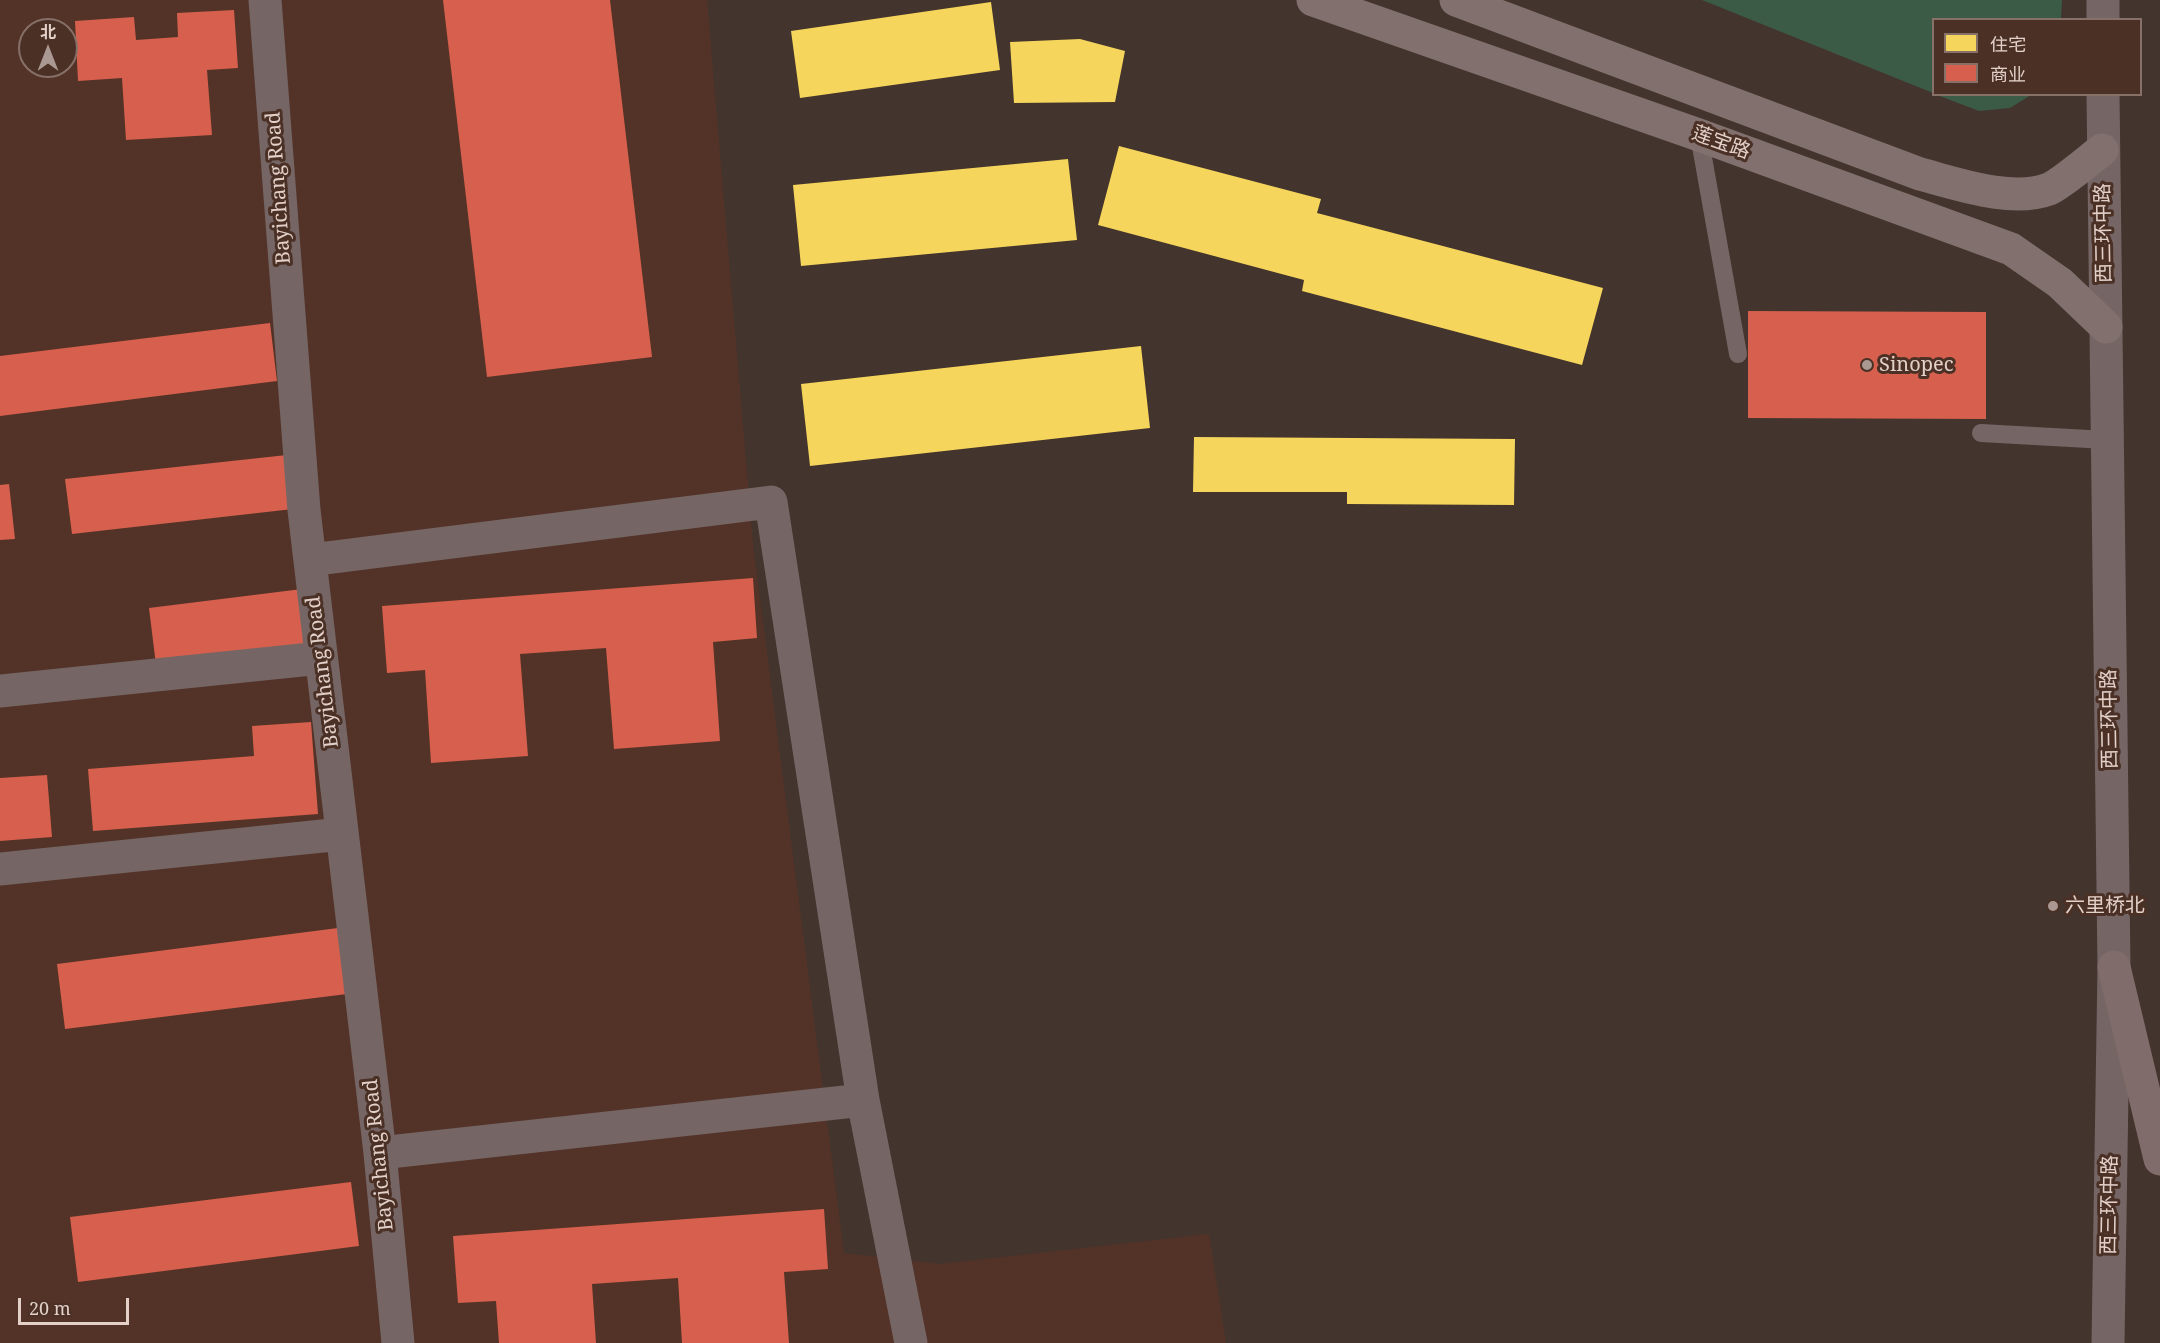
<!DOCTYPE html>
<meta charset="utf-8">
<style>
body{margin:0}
#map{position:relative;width:2160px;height:1343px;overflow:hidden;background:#43342d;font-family:"Noto Serif","Noto Sans SC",serif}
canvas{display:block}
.legend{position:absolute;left:1932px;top:18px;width:210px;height:78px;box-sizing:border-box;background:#4b3025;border:2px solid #877067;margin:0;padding:8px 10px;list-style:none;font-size:18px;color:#e2d0c9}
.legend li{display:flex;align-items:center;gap:12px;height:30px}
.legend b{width:30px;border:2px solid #877067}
.north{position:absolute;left:18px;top:18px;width:60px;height:60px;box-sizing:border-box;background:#4b3025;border:2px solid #877067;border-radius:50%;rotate:0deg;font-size:16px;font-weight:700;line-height:24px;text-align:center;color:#e2d0c9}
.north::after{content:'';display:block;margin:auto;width:21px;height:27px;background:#aa9992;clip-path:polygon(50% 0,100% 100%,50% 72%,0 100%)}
.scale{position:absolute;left:18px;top:1298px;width:111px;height:27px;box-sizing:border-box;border:3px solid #e2d0c9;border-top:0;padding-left:8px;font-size:18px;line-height:21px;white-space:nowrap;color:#e2d0c9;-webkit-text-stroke:4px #4b3025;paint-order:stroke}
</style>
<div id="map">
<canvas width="2160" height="1343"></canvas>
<ul class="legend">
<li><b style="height:16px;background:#f6d55c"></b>住宅</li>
<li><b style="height:16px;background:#d6604d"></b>商业</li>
</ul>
<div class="north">北</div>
<div class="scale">20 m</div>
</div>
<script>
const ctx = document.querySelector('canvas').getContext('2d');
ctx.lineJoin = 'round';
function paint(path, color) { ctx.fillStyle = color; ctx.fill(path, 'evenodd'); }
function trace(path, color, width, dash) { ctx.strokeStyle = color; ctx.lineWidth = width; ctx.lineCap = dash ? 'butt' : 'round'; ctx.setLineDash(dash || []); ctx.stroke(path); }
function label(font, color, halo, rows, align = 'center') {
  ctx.font = font + ' "Noto Serif","Noto Sans SC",serif'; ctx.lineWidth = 6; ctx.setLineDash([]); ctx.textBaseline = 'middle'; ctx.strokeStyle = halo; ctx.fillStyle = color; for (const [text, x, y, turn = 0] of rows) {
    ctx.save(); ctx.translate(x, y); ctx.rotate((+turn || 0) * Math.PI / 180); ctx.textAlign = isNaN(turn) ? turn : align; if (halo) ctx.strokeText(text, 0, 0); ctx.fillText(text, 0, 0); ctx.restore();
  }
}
const built = new Path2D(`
 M0 0H707L753 544 844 1253 940 1264 1209 1234 1226 1343H0ZM30 30H66V66H30Z`);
const green = new Path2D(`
 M1702 0H2062L2061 19 1934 20 1933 93Z
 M1937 95H2031L2010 108 1979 111Z`);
const homes = new Path2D(`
 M991 2 1000 70 800 98 791 31Z
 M1080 39 1125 51 1115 102 1014 103 1010 42Z
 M1119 146 1321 199 1317 213 1603 288 1582 365 1302 291 1304 280 1098 225Z
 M1068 159 1077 240 801 266 793 185Z
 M1141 346 1150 428 810 466 801 384Z
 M1194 437 1515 439 1514 505 1347 504V492H1193Z`);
const shops = new Path2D(`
 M443 0H610L652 357 487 377Z
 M234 10 238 68 207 70 212 135 126 140 122 78 78 81 75 21 134 17 136 40 178 37 177 13Z
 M1748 311 1986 312V419L1748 418Z
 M270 323 277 381 0 416V356Z
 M287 455 293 509 72 534 65 479Z
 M9 484 15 539 0 540V485Z
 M753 578 757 638 713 642 720 741 614 749 606 648 520 654 528 756 431 763 425 670 387 673 382 606Z
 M302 589 310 647 156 665 149 608Z
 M311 722 318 814 93 831 88 769 254 756 252 726Z
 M47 775 52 837 0 841V778Z
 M338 928 347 994 65 1029 57 964Z
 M351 1182 359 1246 78 1282 70 1217Z
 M824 1209 828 1269 784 1272 789 1343H682L678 1278 592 1284 596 1343H499L496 1301 458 1303 453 1236Z`);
const service = new Path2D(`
 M1699 135 1738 354
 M1981 433 2106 440`);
const minor = new Path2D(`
 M265 0 304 510 380 1153 398 1343
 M310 560 771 502 863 1100 911 1343
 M0 691 321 658
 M0 869 342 834
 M380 1153 863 1100`);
const tertiary = new Path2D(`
 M2103 20V0
 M2103 94 2114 967 2108 1343`);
const secondary = new Path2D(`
 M1313 0 1699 135 2011 249 2060 283 2106 327
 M1456 0 1920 174C1958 184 2012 203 2049 189 2061 184 2090 159 2102 150`);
const trunk = new Path2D(`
 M2114 967 2160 1159`);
const markers = [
 [1867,365,6,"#aa9992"],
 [2053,906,6,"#aa9992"]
];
const streetNames = [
 ["莲宝路",1721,143,20],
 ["Bayichang Road",279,188,-94],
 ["西三环中路",2104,233,-91],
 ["Bayichang Road",323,672,-97],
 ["西三环中路",2110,719,-91],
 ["Bayichang Road",379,1155,-96],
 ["西三环中路",2110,1205,-89]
];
const poiNames = [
 ["Sinopec",1879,365],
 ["六里桥北",2065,906]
];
paint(built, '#533327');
paint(green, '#3b5b47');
paint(homes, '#f6d55c');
paint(shops, '#d6604d');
trace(service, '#756665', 18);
trace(minor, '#756665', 33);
trace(tertiary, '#756665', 33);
trace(secondary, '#82706e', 33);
trace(trunk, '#806c6a', 33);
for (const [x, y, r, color] of markers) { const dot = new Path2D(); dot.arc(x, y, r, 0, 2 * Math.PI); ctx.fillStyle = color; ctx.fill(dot); trace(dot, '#4b3025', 2); }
label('20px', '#e2d0c9', '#4b3025', streetNames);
label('20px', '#e2d0c9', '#4b3025', poiNames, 'left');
</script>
